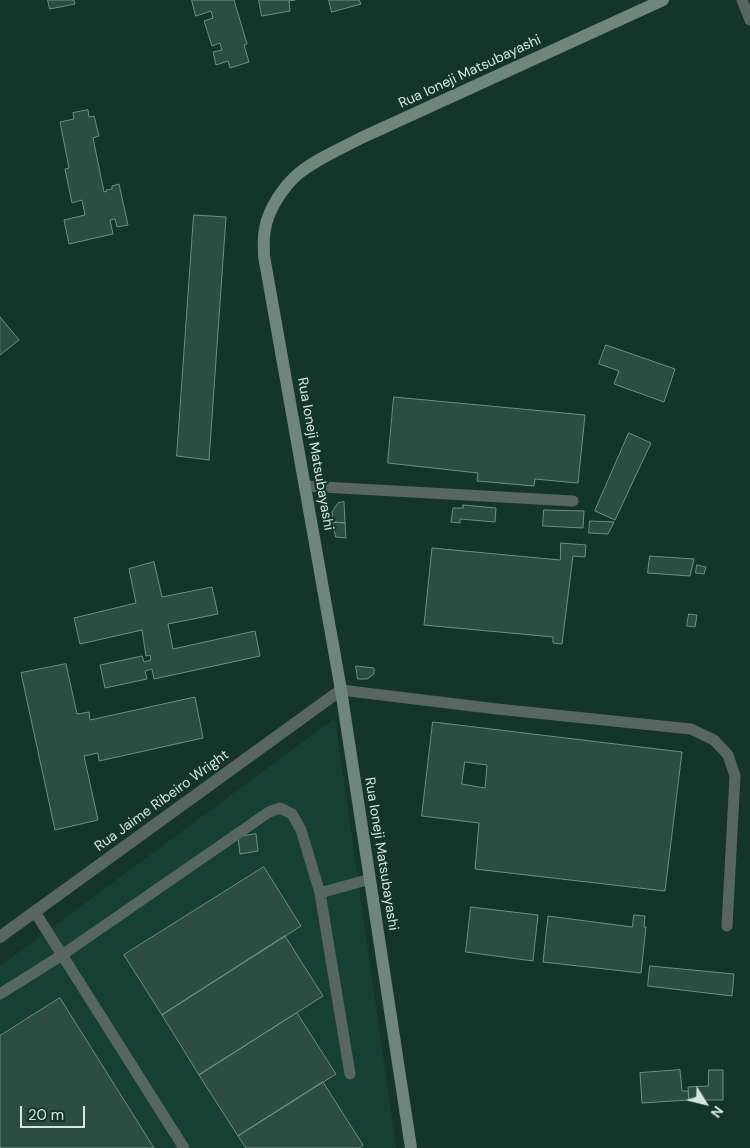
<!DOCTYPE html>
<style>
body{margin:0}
#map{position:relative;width:750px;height:1148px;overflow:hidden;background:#15352b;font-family:"DM Sans",sans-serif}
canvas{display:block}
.north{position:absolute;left:680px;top:1078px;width:50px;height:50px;-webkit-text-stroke:4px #15352b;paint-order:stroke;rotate:126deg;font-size:14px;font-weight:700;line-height:20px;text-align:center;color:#d4e6df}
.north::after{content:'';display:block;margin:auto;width:18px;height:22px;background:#d4e6df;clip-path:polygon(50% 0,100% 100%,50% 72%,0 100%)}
.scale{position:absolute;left:20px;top:1106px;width:65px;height:22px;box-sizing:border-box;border:2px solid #d4e6df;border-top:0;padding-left:6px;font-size:15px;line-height:18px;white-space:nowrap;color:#d4e6df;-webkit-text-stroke:4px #15352b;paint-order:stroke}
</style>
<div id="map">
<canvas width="750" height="1148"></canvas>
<div class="north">N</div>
<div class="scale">20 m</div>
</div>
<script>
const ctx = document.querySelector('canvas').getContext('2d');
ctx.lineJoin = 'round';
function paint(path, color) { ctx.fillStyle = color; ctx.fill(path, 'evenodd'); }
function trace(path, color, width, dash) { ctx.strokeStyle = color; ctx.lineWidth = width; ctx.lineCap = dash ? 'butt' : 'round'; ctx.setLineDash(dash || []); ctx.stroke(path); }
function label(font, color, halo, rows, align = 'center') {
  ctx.font = font + ' "DM Sans",sans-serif'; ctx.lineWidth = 4.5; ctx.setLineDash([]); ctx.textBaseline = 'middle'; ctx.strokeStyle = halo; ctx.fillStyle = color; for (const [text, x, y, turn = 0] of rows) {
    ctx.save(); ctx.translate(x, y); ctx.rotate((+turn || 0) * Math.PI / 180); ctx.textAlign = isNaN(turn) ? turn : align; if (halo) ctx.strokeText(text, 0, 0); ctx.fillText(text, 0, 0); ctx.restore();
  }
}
const built = new Path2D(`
 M335 718 396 1148H0V966Z`);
const building = new Path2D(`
 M48 0H74L75 4 50 9Z
 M192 0H234L247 44 244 45 249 62 230 68 228 61 216 65 213 52 222 50 220 43 212 46 204 21 213 18 211 11 196 16Z
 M259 0H295L289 1 290 11 262 16Z
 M329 0H359L361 4 332 12Z
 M88 110 89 117 94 116 99 136 93 138 104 192 107 191 106 190 112 189V186L119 184 128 225 117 227 115 219 110 220 113 234 69 244 64 220 85 215 82 200 72 203 65 169 69 168 60 122 74 119 73 113Z
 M194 215 226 217 209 460 177 456Z
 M0 317 19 340 0 355Z
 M606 345 675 369 664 402 614 384 619 371 599 364Z
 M394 397 585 415 578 483 535 479 534 486 477 481 478 473 388 463Z
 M629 433 651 443 615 520 595 511Z
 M344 502 345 523 333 522 332 512 338 503Z
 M463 505 496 508 495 522 460 519V523L451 522 453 508H463Z
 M544 510 584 511 583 528 543 526Z
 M590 521 614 522 608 534 589 533Z
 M333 522 345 523 346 538 336 537Z
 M561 543 586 545 585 557 573 556 562 644 553 643V637L424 625 432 548 560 560Z
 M650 556 694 559 690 576 648 573Z
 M154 562 162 597 212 587 218 614 168 624 173 649 255 631 260 656 154 679 152 669 145 671 147 679 105 688 100 665 142 656 144 662 151 660 150 655 146 656 142 630 80 644 74 618 136 603 129 569Z
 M697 565 706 567 704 574 696 573Z
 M689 614 697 615 695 627 687 626Z
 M66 664 77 714 89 712 90 720 195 697 203 738 99 761 98 753 84 756 98 820 55 830 21 673Z
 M356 666 374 668V674L367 679H358Z
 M433 722 682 752 665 891 475 869 479 823 422 816ZM465 762 487 765 485 788 462 784Z
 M256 834 258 851 240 854 238 837Z
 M264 867 301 926 162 1015 124 955Z
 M471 907 538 915 533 961 466 952Z
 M634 915 645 916 644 927H646L641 973 543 962 548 916 632 927Z
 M285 936 323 996 199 1075 162 1015Z
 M650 966 734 974 732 996 648 986Z
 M60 998 154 1148H0V1036Z
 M297 1013 336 1074 238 1136 199 1075Z
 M680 1070 682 1091H688L689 1100 642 1103 640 1073Z
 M709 1070H723V1100H689L688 1087 708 1086Z
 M323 1082 363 1145 359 1148H246L238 1136Z`);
const service = new Path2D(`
 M742 0 750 20
 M305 486 573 501
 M341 690 497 709 691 729 714 740 728 755 735 776 727 926
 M320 893 370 879
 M35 912 184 1148
 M0 994 62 955 269 812 280 808 292 814 301 830 320 893 350 1074`);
const minor = new Path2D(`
 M0 937 341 690`);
const secondary = new Path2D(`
 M411 1148 341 690 264 256C264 248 263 238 265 229 268 210 283 187 298 174 316 159 340 149 361 138L663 0`);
const streetNames = [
 ["Rua Ioneji Matsubayashi",470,72,-25],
 ["Rua Ioneji Matsubayashi",315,454,80],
 ["Rua Jaime Ribeiro Wright",162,801,-36],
 ["Rua Ioneji Matsubayashi",381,854,81]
];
paint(built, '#154033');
paint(building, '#2d4d42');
trace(building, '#6d8f83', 1);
trace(service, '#586661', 11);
trace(minor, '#586661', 12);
trace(secondary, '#6f867d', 12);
label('14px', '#d4e6df', '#15352b', streetNames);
</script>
